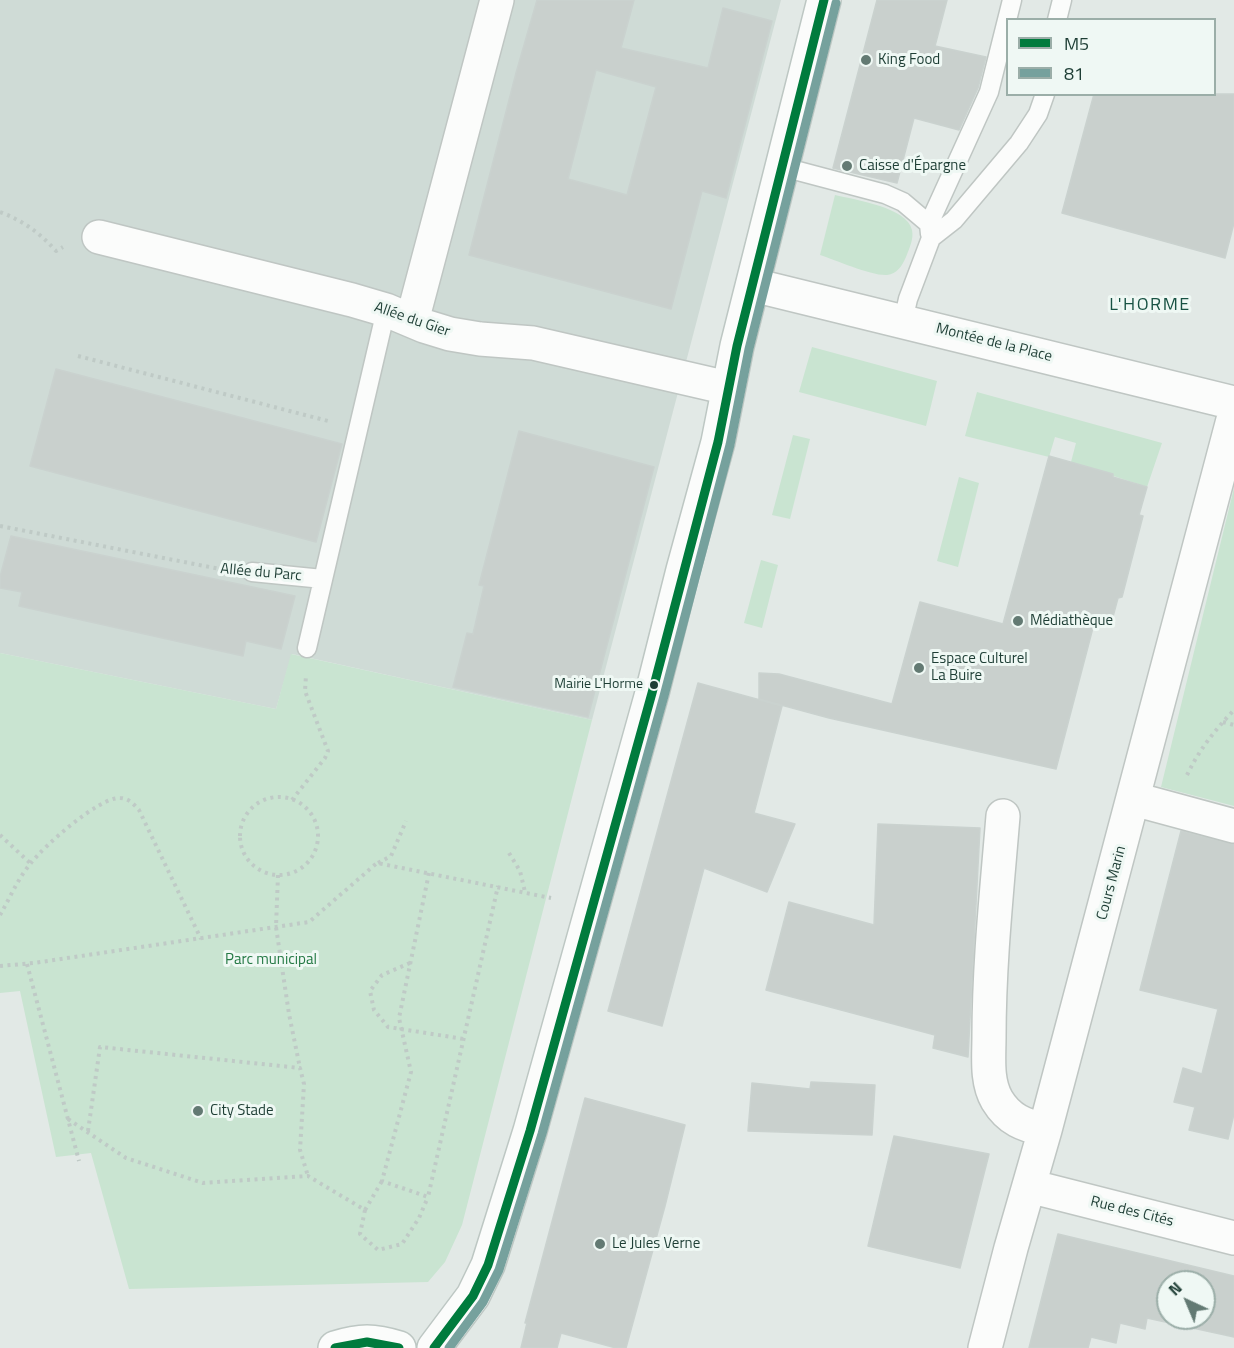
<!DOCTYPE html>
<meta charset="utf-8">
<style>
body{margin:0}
#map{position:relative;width:1234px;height:1348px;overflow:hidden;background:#e2e9e6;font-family:"Titillium Web",sans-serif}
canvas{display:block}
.legend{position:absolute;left:1006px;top:18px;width:210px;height:78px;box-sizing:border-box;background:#eff8f4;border:2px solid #9baea8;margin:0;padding:8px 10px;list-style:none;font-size:18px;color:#1e3e35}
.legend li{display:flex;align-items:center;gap:12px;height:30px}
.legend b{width:30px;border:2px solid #9baea8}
.north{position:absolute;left:1156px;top:1270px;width:60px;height:60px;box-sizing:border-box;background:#eff8f4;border:2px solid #9baea8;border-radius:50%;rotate:316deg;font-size:16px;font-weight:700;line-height:24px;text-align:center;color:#1e3e35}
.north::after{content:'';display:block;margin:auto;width:21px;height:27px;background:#637a73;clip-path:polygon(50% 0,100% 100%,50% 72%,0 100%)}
</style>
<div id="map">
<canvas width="1234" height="1348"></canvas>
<ul class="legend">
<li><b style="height:8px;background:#007b3d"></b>M5</li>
<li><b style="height:8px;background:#76a19d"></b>81</li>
</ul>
<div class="north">N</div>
</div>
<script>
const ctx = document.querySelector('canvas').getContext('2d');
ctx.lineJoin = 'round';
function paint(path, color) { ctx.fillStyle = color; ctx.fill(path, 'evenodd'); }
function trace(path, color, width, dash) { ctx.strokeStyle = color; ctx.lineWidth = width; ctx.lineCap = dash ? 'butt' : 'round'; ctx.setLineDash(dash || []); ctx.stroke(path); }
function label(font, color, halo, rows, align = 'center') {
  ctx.font = font + ' "Titillium Web",sans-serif'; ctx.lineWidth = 6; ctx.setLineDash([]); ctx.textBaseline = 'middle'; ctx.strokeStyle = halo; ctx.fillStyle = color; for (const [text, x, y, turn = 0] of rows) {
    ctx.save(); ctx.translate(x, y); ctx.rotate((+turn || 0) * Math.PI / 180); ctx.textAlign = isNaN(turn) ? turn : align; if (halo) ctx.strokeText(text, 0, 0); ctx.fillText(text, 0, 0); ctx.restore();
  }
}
const built = new Path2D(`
 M0 0H781L592 720 292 654 276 709 0 653Z`);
const green = new Path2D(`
 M835 195C855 200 907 207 912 230 914 239 909 249 906 257 902 266 897 274 887 275 871 276 836 260 820 255Z
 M812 347 937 381 926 426 799 392Z
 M977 392 1162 443 1147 487 1071 462 1076 443 1055 437 1049 457 965 436Z
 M793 435 810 439 790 519 772 515Z
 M959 477 979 483 958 567 937 561Z
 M1234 488V806L1161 787Z
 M761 560 778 565 762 628 744 623Z
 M0 653 276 709 291 654 592 720 462 1225 445 1262 428 1282 129 1289 91 1153 56 1157 20 991 0 993Z`);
const building = new Path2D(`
 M537 0H634L621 48 708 68 723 8 772 21 726 198 702 191 671 309 469 255 516 73ZM596 70 656 87 627 195 568 179Z
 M877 0H947L935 46 986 57 978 88 959 130 914 118 897 183 833 168Z
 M1094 94H1234V223L1225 258 1062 213Z
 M56 369 342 444 316 542 30 466Z
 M519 431 654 467 588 717 453 687 467 633 473 634 484 586 479 585Z
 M1049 456 1113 474V477L1147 487 1139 515 1143 516 1122 597 1118 598 1111 624 1095 620 1056 769 829 718 759 699V673L779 674 892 704 920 602 1003 624Z
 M11 536 295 596 281 649 246 641 243 656 19 606 22 592 0 588V577Z
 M698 683 782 706 754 813 795 824 767 892 704 868 662 1026 608 1011Z
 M878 824 980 828 968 1057 933 1048 935 1035 766 990 789 902 874 925Z
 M1181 831 1234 844V1114L1228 1139 1189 1130 1195 1107 1174 1102 1183 1068 1202 1074 1218 1009 1140 990Z
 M811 1082 875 1085 872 1135 748 1131 752 1083 810 1089Z
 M585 1098 685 1125 665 1206 626 1348H616L561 1333 557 1348H521L527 1323H525Z
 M894 1136 989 1154 960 1268 868 1246Z
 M1058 1234 1234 1276V1337L1147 1318 1145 1329 1120 1323 1116 1343 1091 1337 1088 1348H1029ZM1168 1282H1204V1318H1168Z`);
const path = new Path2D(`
 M0 212C23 221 39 232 56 251L63 247
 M78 356 328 421
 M0 526 225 570
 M1223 722 1234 725
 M1187 775C1199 750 1215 730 1234 710
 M240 836a39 39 0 1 1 78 0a39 39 0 1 1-78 0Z
 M292 800 325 758 328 751 305 691 306 675
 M0 835 30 863
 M509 853 520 871 525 892
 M378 863 391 856 406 821
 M429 873 399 1018 411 1072 382 1181 428 1197 498 886
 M278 875 276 927 289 1014 300 1068
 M0 915C10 898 18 878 31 863 44 846 99 797 120 798 128 798 134 804 139 810L201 939
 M410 963 382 975 370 991 374 1010 388 1027 464 1039
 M27 964 79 1161
 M0 966 34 963 309 922 377 863 551 898
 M68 1119 126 1158 203 1183 308 1176 365 1210 382 1181
 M88 1131 100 1047 300 1068 304 1084 300 1150 308 1176
 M365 1210 360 1234 378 1250 402 1244 419 1218 428 1197`);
const lane = new Path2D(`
 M1057 20 1062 0
 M783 167 885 194 903 202 929 224 930 234
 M929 224 989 92 1012 0
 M903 321 908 299 931 238 954 220 1019 143 1038 114 1045 94
 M252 572 323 579
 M307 648 386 310`);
const street = new Path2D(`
 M99 237 352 300 386 310 424 326 450 334 480 339 533 343 728 388
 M753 285 1234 403
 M412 321 497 0
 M1134 799 1234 826
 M1003 816C997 889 989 963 989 1037 989 1057 986 1081 997 1100 1009 1120 1024 1125 1045 1130
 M1029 1186 1234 1238
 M985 1348 1011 1248 1045 1130 1234 416`);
const secondary = new Path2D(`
 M335 1348C360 1340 374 1340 399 1348
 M434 1348 473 1296 488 1265 530 1131 652 693 683 570 718 442 737 346 824 0`);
const bus1 = new Path2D(`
 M335 1348 367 1342 399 1348
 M434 1348 473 1296 488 1265 530 1131 652 693 718 442 737 346 824 0`);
const bus2 = new Path2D(`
 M449 1348 483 1302 499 1270 542 1134 664 696 730 445 749 349 836 3`);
const markers = [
 [866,60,6,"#637a73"],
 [847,166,6,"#637a73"],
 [1018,621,6,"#637a73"],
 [919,668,6,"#637a73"],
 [654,685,5,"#1e3e35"],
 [198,1111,6,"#637a73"],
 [600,1244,6,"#637a73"]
];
const busNames = [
 ["Mairie L'Horme",643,685]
];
const poiNames = [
 ["King Food",878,60],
 ["Caisse d'Épargne",859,166],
 ["Médiathèque",1030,621],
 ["Espace Culturel",931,659],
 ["La Buire",931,676],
 ["City Stade",210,1111],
 ["Le Jules Verne",612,1244]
];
const streetNames = [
 ["Allée du Gier",412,320,19],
 ["Montée de la Place",994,343,14],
 ["Allée du Parc",261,573,5],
 ["Cours Marin",1112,883,-75],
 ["Rue des Cités",1132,1212,14]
];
const parkNames = [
 ["Parc municipal",271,960]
];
const quarterNames = [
 ["L'HORME",1150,306]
];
paint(built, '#cfdbd6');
paint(green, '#c9e4d1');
paint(building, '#c9d0cd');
trace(building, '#cad2cf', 1.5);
trace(lane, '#bfc6c3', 21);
trace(street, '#bfc6c3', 36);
trace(secondary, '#bdc7c3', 36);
trace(path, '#bfcac6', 4, [3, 4.5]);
trace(lane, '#fbfcfb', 18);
trace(street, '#fbfcfb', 33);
trace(secondary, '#fbfcfb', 33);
trace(bus1, '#007b3d', 9);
trace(bus2, '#76a19d', 9);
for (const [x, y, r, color] of markers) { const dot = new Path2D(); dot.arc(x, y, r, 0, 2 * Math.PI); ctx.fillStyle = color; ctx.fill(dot); trace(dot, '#eff8f4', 2); }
label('14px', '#1e3e35', '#eff8f4', busNames, 'right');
label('15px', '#1e3e35', '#eff8f4', poiNames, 'left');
label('15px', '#1e3e35', '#eff8f4', streetNames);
label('15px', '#247944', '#eff8f4', parkNames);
ctx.letterSpacing = '1.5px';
label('18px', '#185243', '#eff8f4', quarterNames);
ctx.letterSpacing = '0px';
</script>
